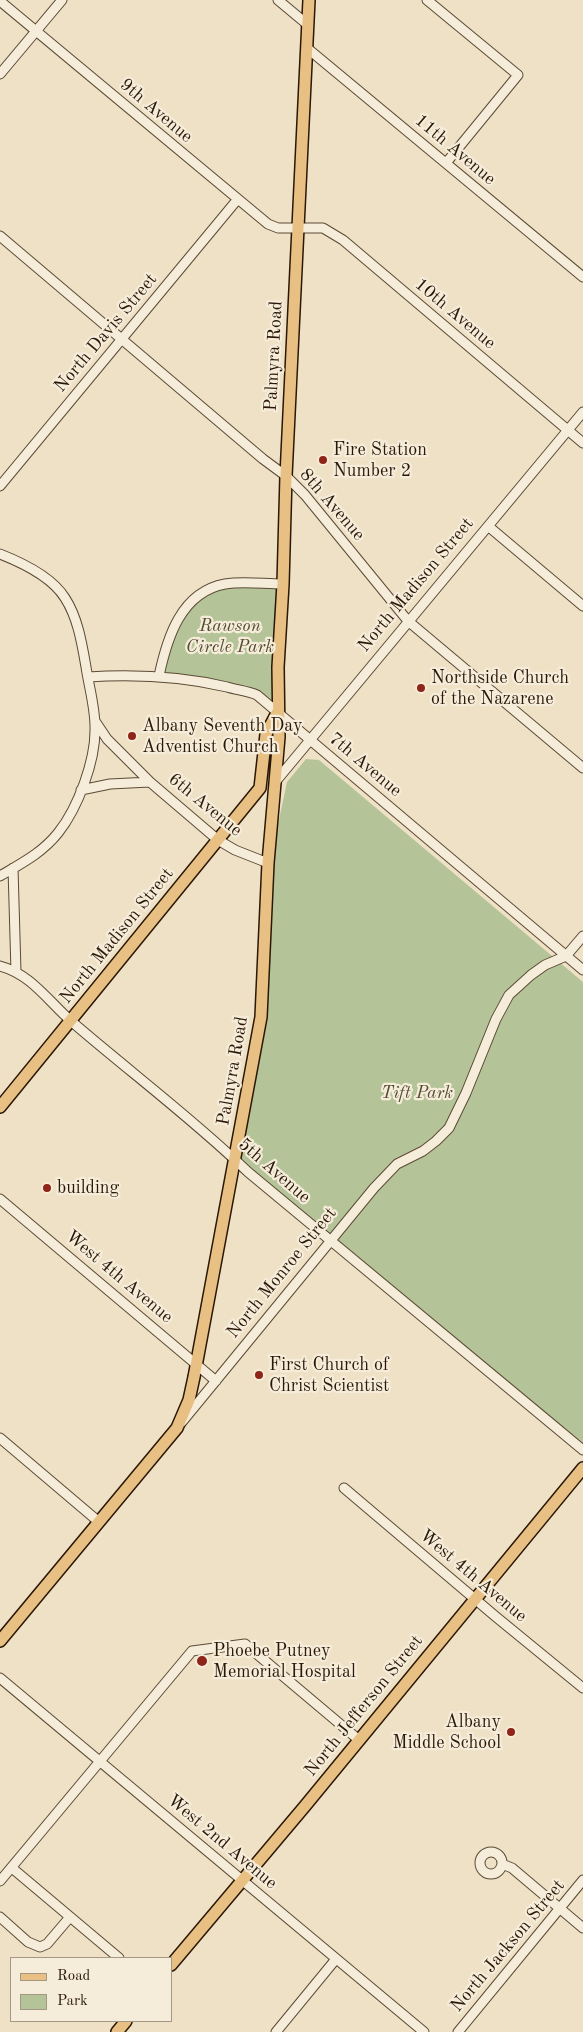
<!DOCTYPE html>
<style>
body{margin:0}
#map{position:relative;width:583px;height:2032px;overflow:hidden;background:#efe1c6;font-family:"Old Standard TT",serif}
canvas{display:block}
.legend{position:absolute;left:10px;top:1957px;width:162px;height:65px;box-sizing:border-box;background:#f5ecda;border:1px solid #a49785;margin:0;padding:6px 9px;list-style:none;font-size:15px;color:#2a1705}
.legend li{display:flex;align-items:center;gap:10px;height:25px}
.legend b{width:25px;border:1px solid #a49785}
</style>
<div id="map">
<canvas width="583" height="2032"></canvas>
<ul class="legend">
<li><b style="height:6px;background:#e8c083"></b>Road</li>
<li><b style="height:14px;background:#b5c498"></b>Park</li>
</ul>
</div>
<script>
const ctx = document.querySelector('canvas').getContext('2d');
ctx.lineJoin = 'round';
function paint(path, color) { ctx.fillStyle = color; ctx.fill(path, 'evenodd'); }
function trace(path, color, width, dash) { ctx.strokeStyle = color; ctx.lineWidth = width; ctx.lineCap = dash ? 'butt' : 'round'; ctx.setLineDash(dash || []); ctx.stroke(path); }
function label(font, color, halo, rows, align = 'center') {
  ctx.font = font + ' "Old Standard TT",serif'; ctx.lineWidth = 4.5; ctx.setLineDash([]); ctx.textBaseline = 'middle'; ctx.strokeStyle = halo; ctx.fillStyle = color; for (const [text, x, y, turn = 0] of rows) {
    ctx.save(); ctx.translate(x, y); ctx.rotate((+turn || 0) * Math.PI / 180); ctx.textAlign = isNaN(turn) ? turn : align; if (halo) ctx.strokeText(text, 0, 0); ctx.fillText(text, 0, 0); ctx.restore();
  }
}
const green = new Path2D(`
 M282 585 277 710 258 695 160 675 174 628 194 601 226 586Z
 M306 759 319 760 583 982V1442L487 1367 236 1159 262 1017 270 862 287 782Z`);
const minor = new Path2D(`
 M278 0 308 25
 M427 0 518 75 446 163
 M0 1 268 224 278 228H323L343 240 583 443
 M307 48 583 277
 M0 74 62 0
 M0 236 263 459 286 476 305 495 408 621 583 768
 M0 486 237 200
 M488 526 583 606
 M0 554C23 563 52 577 65 598 78 618 82 644 86 667 89 687 95 707 95 727 96 760 78 808 58 833 42 853 22 863 0 876
 M159 676C167 638 181 592 225 584 243 581 264 584 283 584
 M88 677C136 674 180 676 227 687 237 690 248 691 257 695L583 970
 M95 721 107 739 150 782
 M276 781 583 412
 M81 790 110 784 150 782 218 840 235 850 268 863
 M13 868 16 972
 M0 966C31 974 48 1001 71 1021 130 1072 192 1118 248 1172L583 1450
 M0 1199 216 1381
 M182 1422 374 1188 397 1164 423 1151 436 1141 449 1128 466 1093 496 1019 509 995 531 975 545 965 566 956 583 936
 M0 1438 99 1522
 M344 1488 495 1616 583 1688
 M0 1678 424 2032
 M480 1863a11 11 0 1 1 22 0a11 11 0 1 1-22 0Z
 M502 1864 512 1868 583 1928
 M12 1868 119 1958
 M0 1881 192 1651 245 1644 359 1740
 M0 1917 28 1942 40 1947 47 1944 70 1917
 M276 2032 336 1959
 M458 2032 583 1880`);
const major = new Path2D(`
 M0 1107 260 788 266 734 277 713
 M0 1641 177 1428 189 1400 194 1377 261 1017 268 863 279 737 278 667 283 584 286 476 309 0
 M171 1965 305 1806 583 1468
 M117 2032 126 2021`);
const markers = [
 [323,460,5,"#8f2418"],
 [421,688,5,"#8f2418"],
 [132,736,5,"#8f2418"],
 [47,1188,5,"#8f2418"],
 [259,1375,5,"#8f2418"],
 [202,1661,6,"#8f2418"],
 [511,1732,5,"#8f2418"]
];
const streetNames = [
 ["9th Avenue",156,111,40],
 ["11th Avenue",455,150,40],
 ["10th Avenue",455,314,40],
 ["North Davis Street",106,333,-50],
 ["Palmyra Road",274,356,-87],
 ["8th Avenue",332,505,49],
 ["North Madison Street",416,585,-50],
 ["7th Avenue",365,765,40],
 ["6th Avenue",205,805,39],
 ["North Madison Street",117,936,-51],
 ["Palmyra Road",233,1071,-80],
 ["5th Avenue",274,1171,41],
 ["North Monroe Street",282,1273,-51],
 ["West 4th Avenue",119,1277,40],
 ["West 4th Avenue",473,1576,40],
 ["North Jefferson Street",364,1706,-51],
 ["West 2nd Avenue",222,1842,40],
 ["North Jackson Street",508,1946,-50]
];
const poiNames = [
 ["Fire Station",333,450],
 ["Number 2",333,471],
 ["Northside Church",431,678],
 ["of the Nazarene",431,699],
 ["Albany Seventh Day",142,726],
 ["Adventist Church",142,747],
 ["building",57,1188],
 ["First Church of",269,1365],
 ["Christ Scientist",269,1386],
 ["Phoebe Putney",213,1651],
 ["Memorial Hospital",213,1672],
 ["Albany",501,1722,"right"],
 ["Middle School",501,1743,"right"]
];
const parkNames = [
 ["Rawson",230,626],
 ["Circle Park",230,647],
 ["Tift Park",417,1093]
];
paint(green, '#b5c498');
trace(minor, '#5b4a35', 11);
trace(major, '#2a1705', 14);
trace(minor, '#f5ecda', 9);
trace(major, '#e8c083', 11);
for (const [x, y, r, color] of markers) { const dot = new Path2D(); dot.arc(x, y, r, 0, 2 * Math.PI); ctx.fillStyle = color; ctx.fill(dot); trace(dot, '#f5ecda', 2); }
label('18px', '#2a1705', '#f5ecda', streetNames);
label('18px', '#2a1705', '#f5ecda', poiNames, 'left');
label('italic 18px', '#544b31', '#f5ecda', parkNames);
</script>
